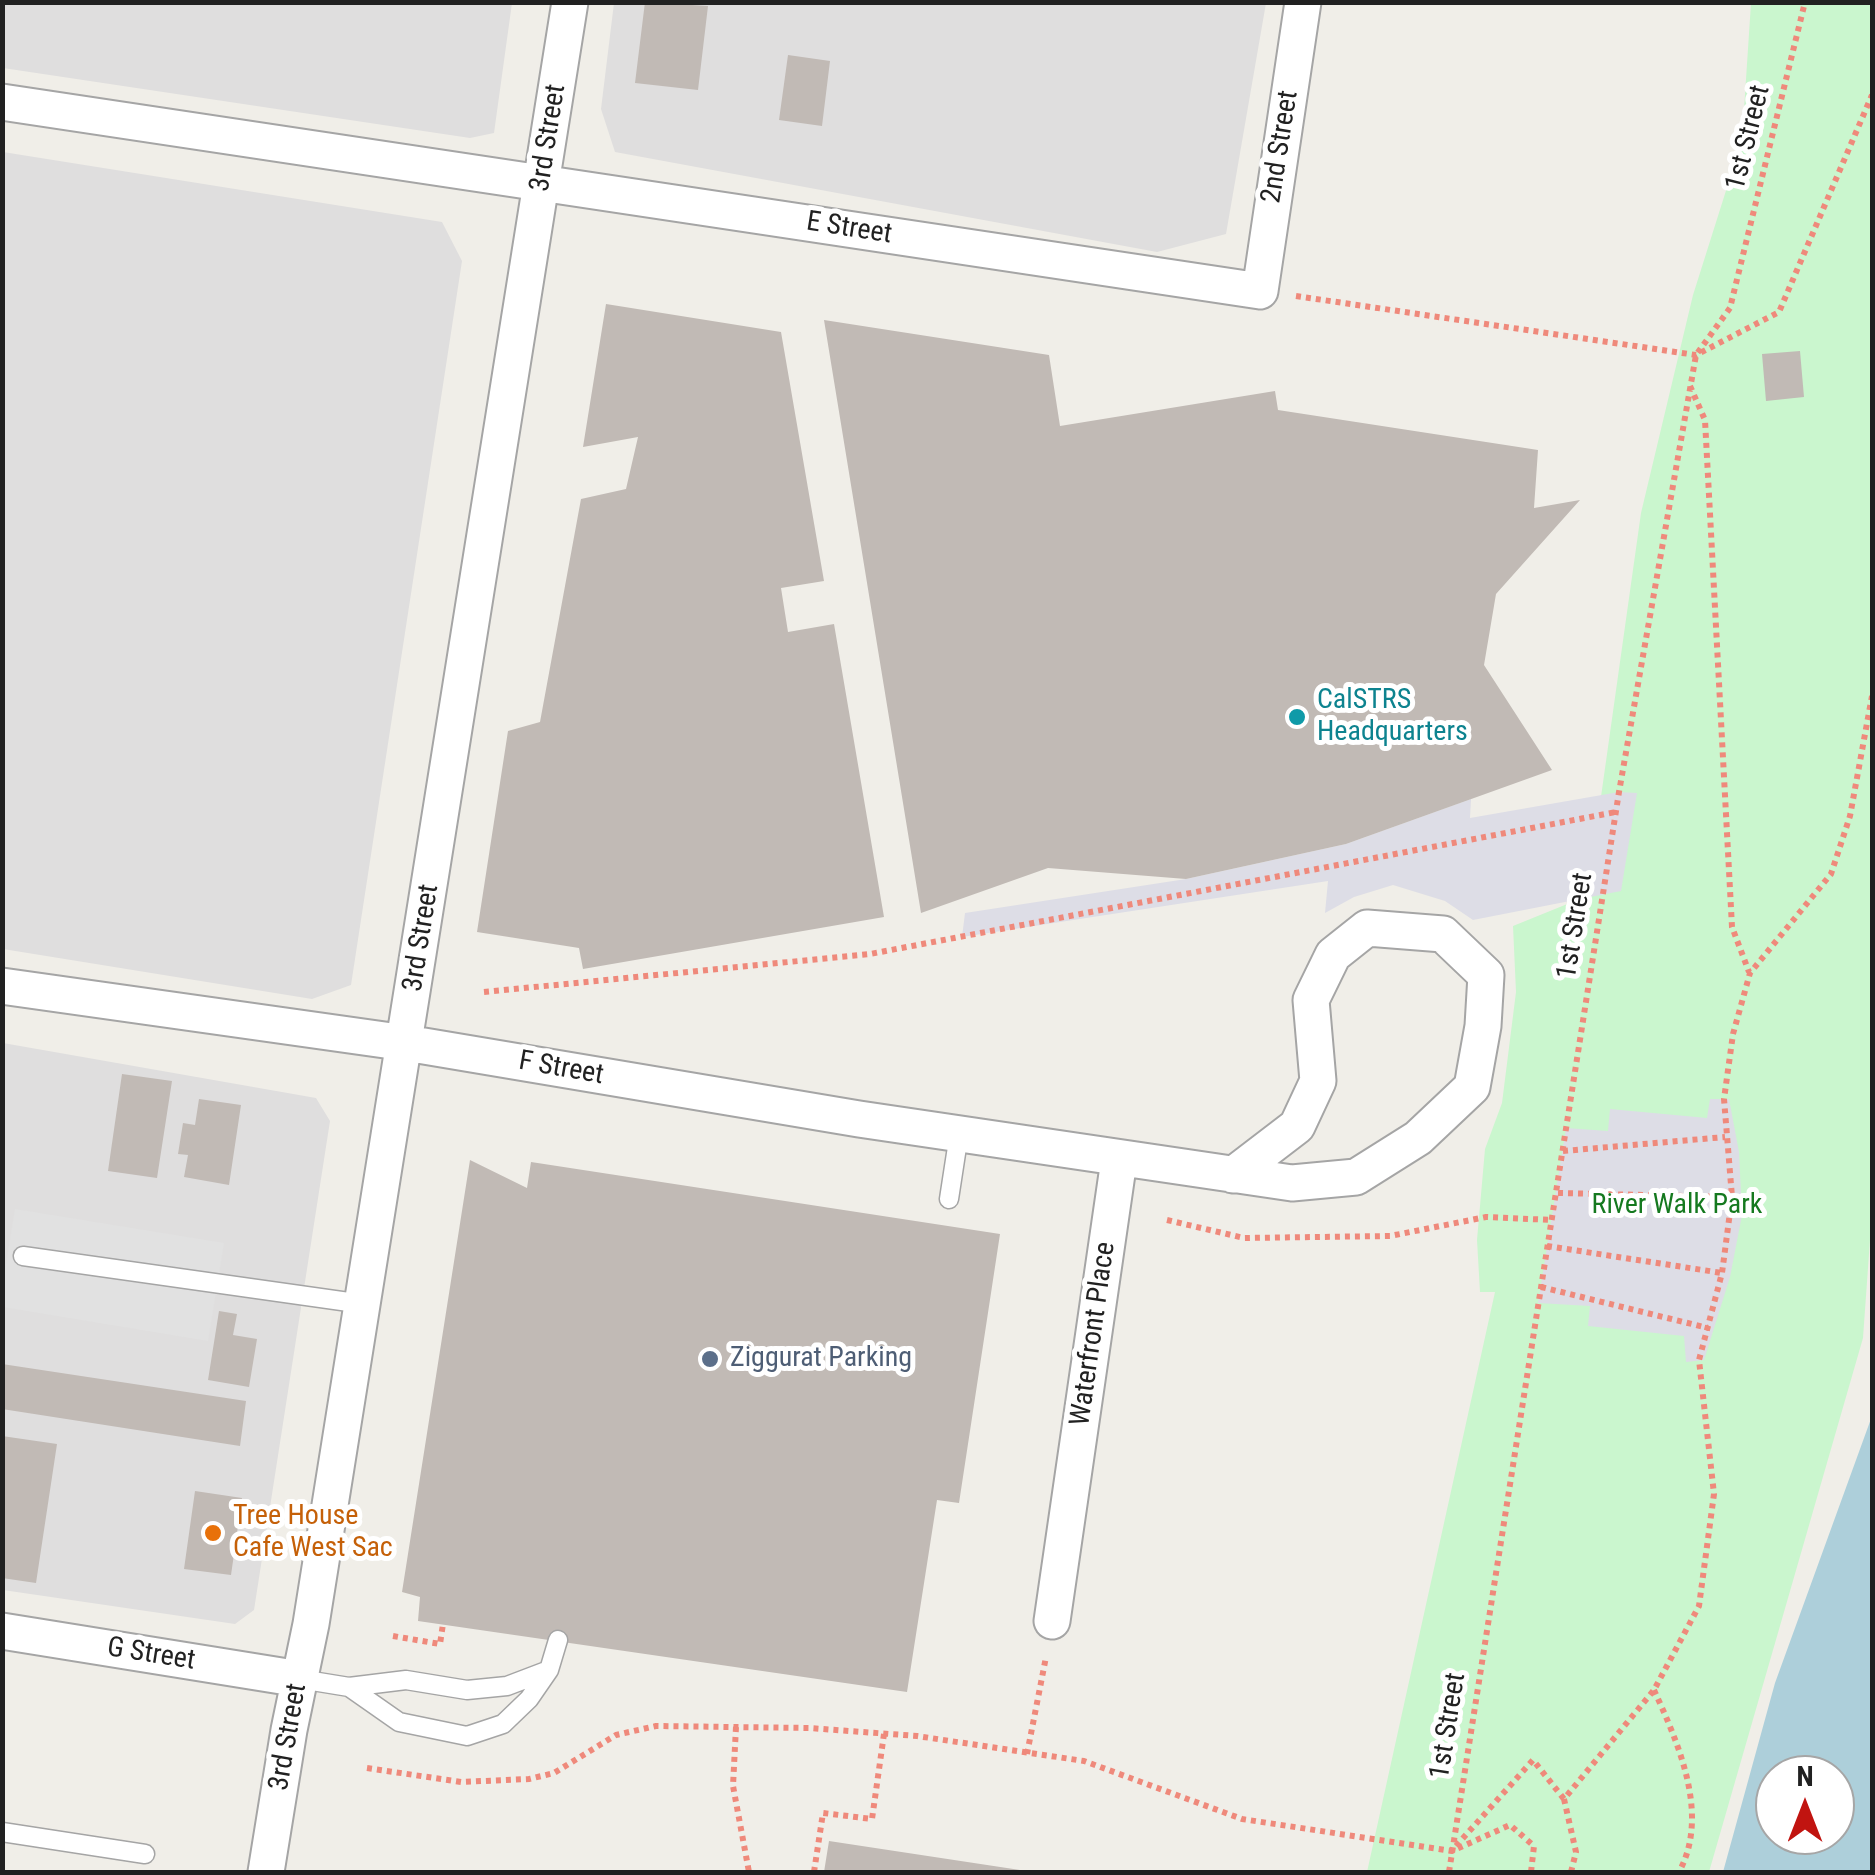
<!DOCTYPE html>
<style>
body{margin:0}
#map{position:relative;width:1875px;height:1875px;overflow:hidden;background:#f0eee8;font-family:"Roboto Condensed",sans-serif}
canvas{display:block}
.frame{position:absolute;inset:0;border:5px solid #212121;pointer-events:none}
.north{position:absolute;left:1755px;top:1755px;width:100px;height:100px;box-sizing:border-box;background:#fff;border:2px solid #a6a6a6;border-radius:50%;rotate:0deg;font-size:28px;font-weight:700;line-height:40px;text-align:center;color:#212121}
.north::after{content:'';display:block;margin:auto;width:35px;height:45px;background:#c11410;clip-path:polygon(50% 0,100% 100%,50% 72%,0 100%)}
</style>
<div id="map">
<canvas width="1875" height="1875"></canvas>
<div class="frame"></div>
<div class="north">N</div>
</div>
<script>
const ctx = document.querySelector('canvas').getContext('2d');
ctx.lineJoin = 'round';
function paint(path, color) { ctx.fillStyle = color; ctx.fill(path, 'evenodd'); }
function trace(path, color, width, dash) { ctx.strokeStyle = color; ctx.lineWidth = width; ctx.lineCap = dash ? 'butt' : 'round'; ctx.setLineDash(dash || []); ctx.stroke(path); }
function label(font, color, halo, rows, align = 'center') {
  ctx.font = font + ' "Roboto Condensed",sans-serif'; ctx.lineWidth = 10; ctx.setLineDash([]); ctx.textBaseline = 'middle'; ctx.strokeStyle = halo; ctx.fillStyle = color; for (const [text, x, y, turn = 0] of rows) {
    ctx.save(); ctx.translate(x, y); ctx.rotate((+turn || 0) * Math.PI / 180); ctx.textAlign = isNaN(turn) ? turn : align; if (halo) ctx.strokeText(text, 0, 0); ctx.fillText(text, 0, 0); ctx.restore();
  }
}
const residential = new Path2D(`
 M3 2H512V3L494 133 470 138 3 68Z
 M614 3H1266L1226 234 1157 252 615 152 601 109Z
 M3 152 442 222 462 261 351 985 312 999 3 949Z
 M3 1043 316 1098 330 1121 254 1610 235 1624 3 1590Z`);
const park = new Path2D(`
 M1751 3H1872V1212L1863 1338 1709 1872H1367L1495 1292H1480L1477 1240 1485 1149 1502 1103 1516 992 1513 926 1587 896 1641 513 1693 295 1742 140Z`);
const parking = new Path2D(`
 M15 1209 224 1243 208 1341 3 1307V1282Z`);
const plaza = new Path2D(`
 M1619 792 1637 793 1621 891 1473 920 1445 901 1393 885 1354 897 1325 913 1328 881 962 937 965 913 1186 879 1346 844 1471 799 1470 818Z
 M1710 1099H1729L1739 1152 1742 1215 1730 1277 1704 1360 1686 1362 1684 1336 1588 1326 1590 1306 1538 1303 1566 1128 1608 1131 1610 1109 1707 1118Z`);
const water = new Path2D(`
 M1872 1416V1872H1723L1775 1683ZM1775 1775H1835V1835H1775Z`);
const building = new Path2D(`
 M645 2 708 6 698 90 635 83Z
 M788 55 830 61 822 126 779 120Z
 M606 304 781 332 824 581 781 588 788 632 834 624 884 917 583 969 579 948 477 932 508 731 540 722 581 499 626 489 638 437 583 447Z
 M824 320 1049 355 1060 426 1275 391 1278 410 1538 450 1534 508 1580 500 1496 594 1484 665 1552 770 1346 844 1186 879 1048 868 921 913Z
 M1800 351 1804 397 1766 401 1762 354Z
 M122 1074 172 1081 157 1178 108 1171Z
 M199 1099 241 1105 229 1185 184 1177 188 1155 178 1154 183 1123 195 1125Z
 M470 1160 527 1188 531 1162 1000 1234 959 1503 937 1500 907 1692 418 1621 420 1597 402 1592Z
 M219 1311 237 1314 233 1335 257 1339 249 1387 208 1380Z
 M2 1364 246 1401 240 1446 2 1409Z
 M2 1436 57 1444 36 1583 2 1578Z
 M195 1491 242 1498 231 1575 184 1569Z
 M829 1841 1020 1870V1872H824Z`);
const path = new Path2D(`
 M1296 296 1696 355 1779 312 1872 95
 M1690 386 1705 420 1732 927 1749 972
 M484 992 870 954 1616 812
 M1563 1151 1725 1137
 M1558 1193 1731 1197
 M1167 1220 1244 1238 1390 1236 1486 1217 1552 1220
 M1547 1246 1722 1273
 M1541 1287 1708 1328
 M393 1636 440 1644 443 1624
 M1654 1690C1679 1745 1710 1815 1679 1872
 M736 1727 733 1786 749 1872
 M1027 1754 1046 1657
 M367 1768 461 1782 529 1779 554 1773 616 1735 656 1726 809 1728 917 1736 1084 1761 1242 1819 1452 1851 1510 1825 1534 1846 1531 1872
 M1456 1846 1533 1760 1564 1799
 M814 1872 823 1813 872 1819 884 1734
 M1449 1872 1619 792 1696 355 1730 308 1805 2
 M1571 1872 1576 1852 1564 1799 1654 1690 1699 1606 1714 1494 1699 1360 1722 1273 1732 1197 1724 1099 1733 1034 1750 973 1831 874 1850 816 1872 696`);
const service = new Path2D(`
 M949 1199 959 1134
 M23 1256 363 1304
 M300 1679 349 1687 406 1680 467 1690 507 1686 549 1670
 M349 1687 399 1722 467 1736 503 1724 529 1699 549 1670 558 1640
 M2 1832 145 1854`);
const minor = new Path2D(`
 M2 102 1260 291 1303 2
 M2 986 406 1043 859 1119 1292 1183 1356 1177 1418 1138 1472 1087 1483 1026 1486 975 1443 934 1367 928 1333 955 1311 1000 1318 1081 1297 1126 1233 1175
 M1052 1621 1119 1160
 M2 1631 300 1679
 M266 1872 289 1730 311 1624 570 2`);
const markers = [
 [1297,717,10,"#0f9aa8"],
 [710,1359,10,"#5c6f8a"],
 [213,1533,10,"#e8710a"]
];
const streetNames = [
 ["3rd Street",549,138,-81],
 ["1st Street",1749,138,-76],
 ["2nd Street",1281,147,-81],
 ["E Street",849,229,9],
 ["1st Street",1576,926,-81],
 ["3rd Street",422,938,-81],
 ["F Street",561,1069,10],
 ["Waterfront Place",1094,1334,-82],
 ["G Street",151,1655,9],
 ["1st Street",1449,1726,-81],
 ["3rd Street",289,1737,-80]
];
const cultureNames = [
 ["CalSTRS",1317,701],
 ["Headquarters",1317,733]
];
const parkNames = [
 ["River Walk Park",1677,1206]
];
const serviceNames = [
 ["Ziggurat Parking",730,1359]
];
const foodNames = [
 ["Tree House",233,1517],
 ["Cafe West Sac",233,1549]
];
paint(residential, '#dfdede');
paint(park, '#caf6ce');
paint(parking, '#e1e1e1');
paint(plaza, '#dddde6');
paint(water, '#adcfda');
paint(building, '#c1bab5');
trace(service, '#a5a5a5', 21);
trace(minor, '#a5a5a5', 39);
trace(path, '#ef897b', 6, [5, 5]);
trace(service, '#fff', 18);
trace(minor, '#fff', 35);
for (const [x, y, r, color] of markers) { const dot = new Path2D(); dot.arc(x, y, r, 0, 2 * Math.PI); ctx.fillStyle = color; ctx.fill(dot); trace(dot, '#fff', 4); }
label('28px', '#212121', '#fff', streetNames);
label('28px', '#0d838f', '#fff', cultureNames, 'left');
label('28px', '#15791f', '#fff', parkNames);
label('28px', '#4e5e75', '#fff', serviceNames, 'left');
label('28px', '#c56008', '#fff', foodNames, 'left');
</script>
